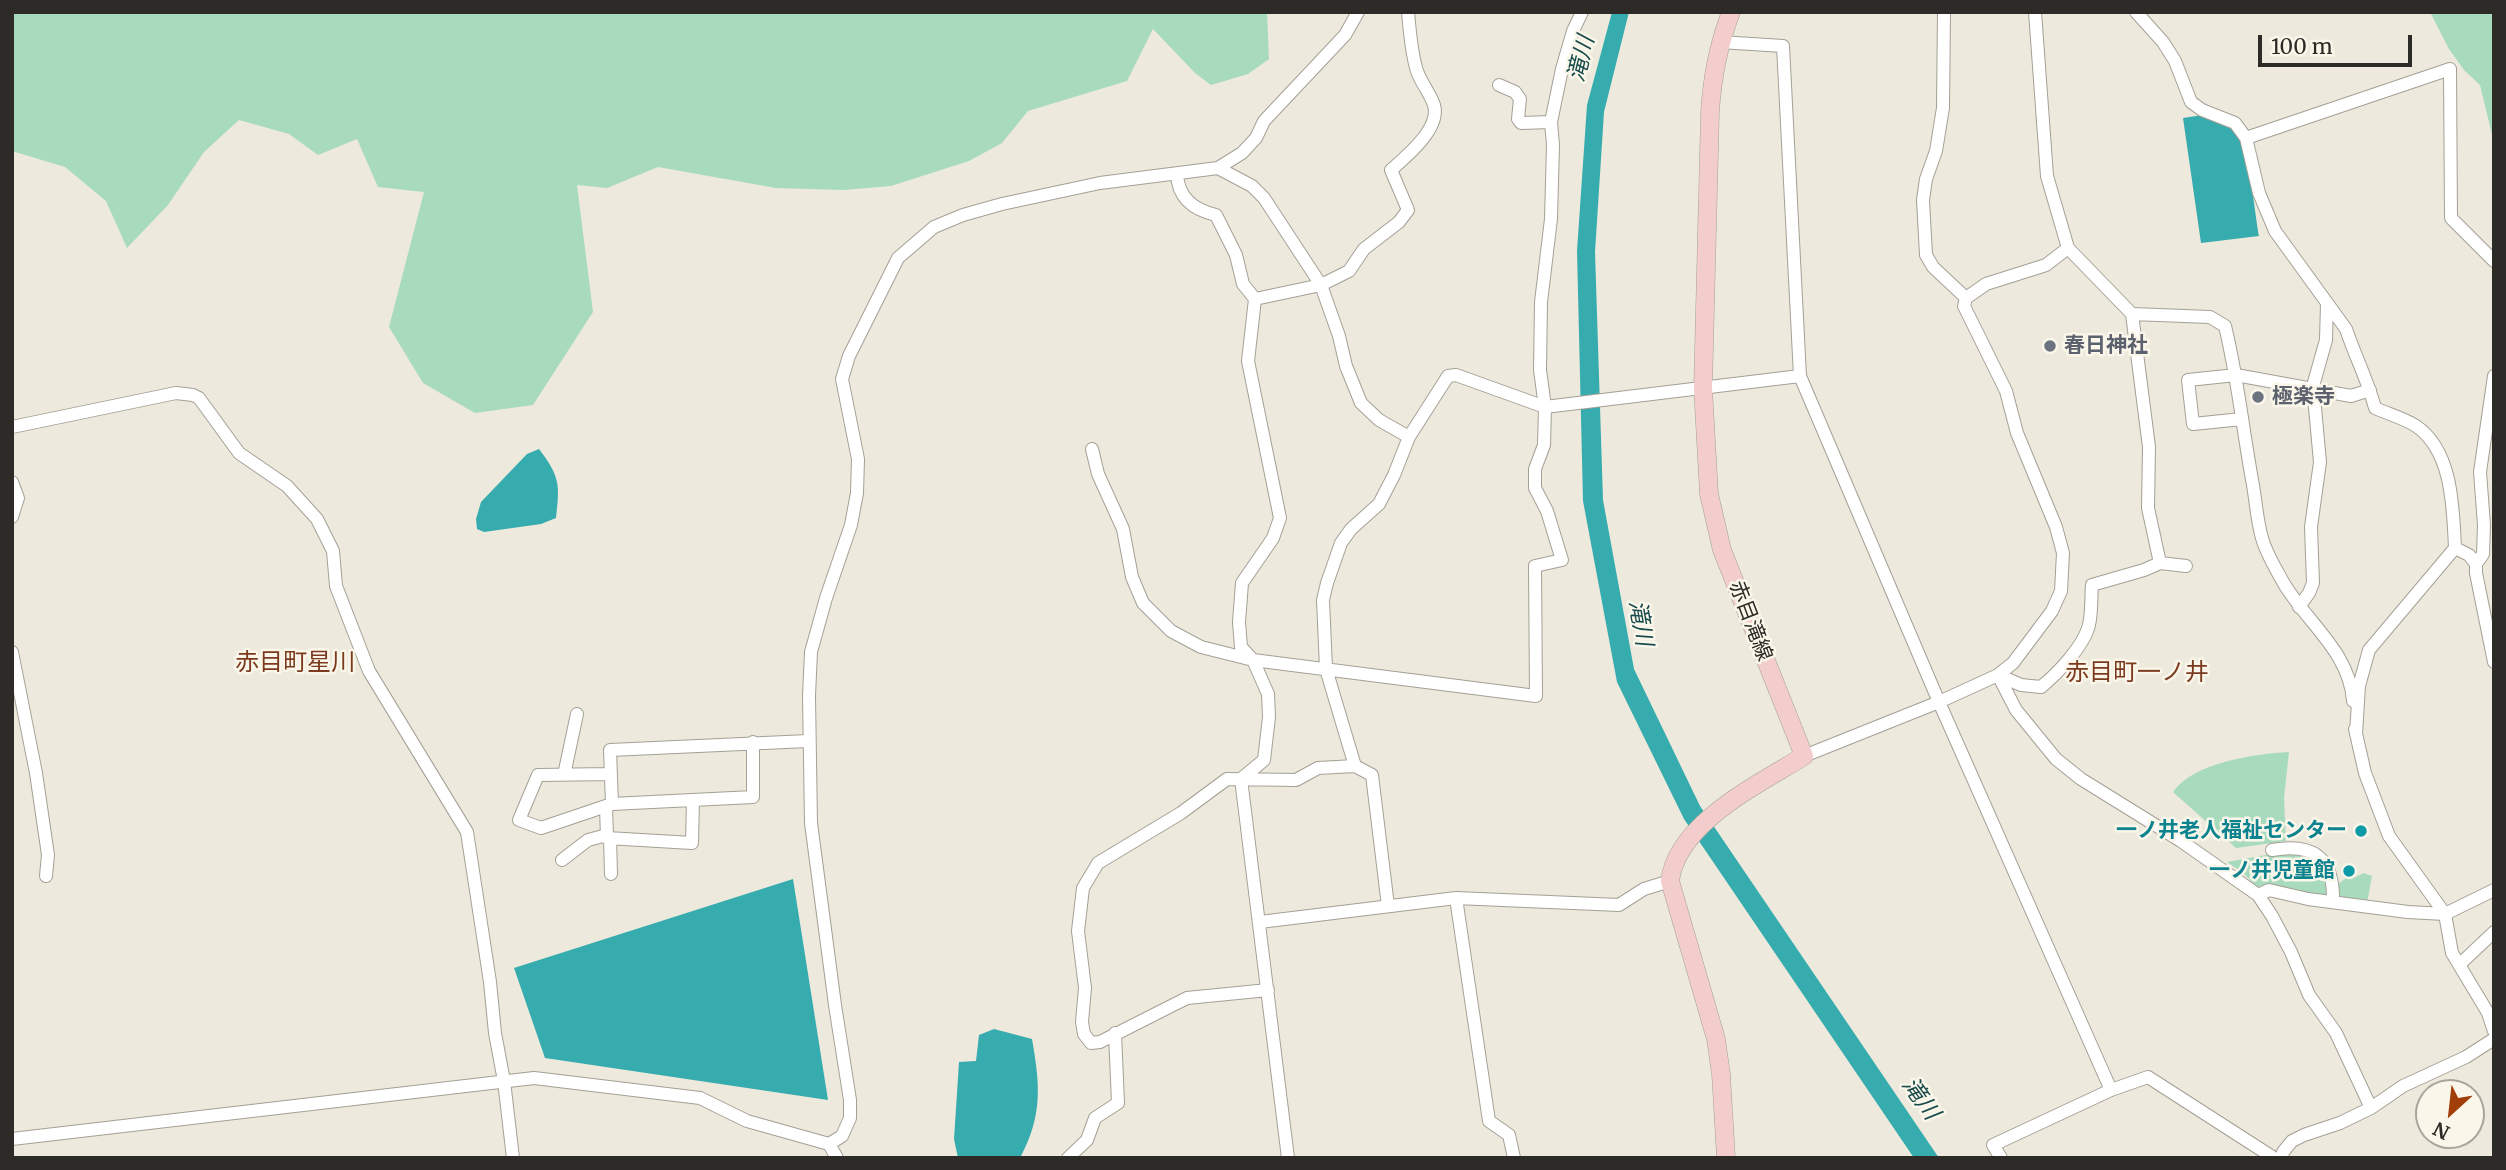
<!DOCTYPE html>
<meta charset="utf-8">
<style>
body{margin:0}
#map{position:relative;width:2506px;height:1170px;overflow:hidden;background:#ede9dd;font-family:Merriweather,serif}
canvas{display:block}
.frame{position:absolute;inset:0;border:14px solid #2d2b27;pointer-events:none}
.north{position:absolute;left:2415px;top:1079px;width:70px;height:70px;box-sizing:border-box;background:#faf6ea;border:2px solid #a8a59c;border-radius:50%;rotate:207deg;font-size:19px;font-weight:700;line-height:28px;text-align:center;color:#2d2b27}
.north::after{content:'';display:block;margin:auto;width:24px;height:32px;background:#a23e0a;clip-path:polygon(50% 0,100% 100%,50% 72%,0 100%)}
.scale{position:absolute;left:2258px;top:35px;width:154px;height:32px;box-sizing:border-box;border:4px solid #2d2b27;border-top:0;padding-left:9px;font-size:21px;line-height:24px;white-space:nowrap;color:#2d2b27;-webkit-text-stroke:5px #faf6ea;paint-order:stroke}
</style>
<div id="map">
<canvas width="2506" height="1170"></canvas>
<div class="frame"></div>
<div class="north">N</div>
<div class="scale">100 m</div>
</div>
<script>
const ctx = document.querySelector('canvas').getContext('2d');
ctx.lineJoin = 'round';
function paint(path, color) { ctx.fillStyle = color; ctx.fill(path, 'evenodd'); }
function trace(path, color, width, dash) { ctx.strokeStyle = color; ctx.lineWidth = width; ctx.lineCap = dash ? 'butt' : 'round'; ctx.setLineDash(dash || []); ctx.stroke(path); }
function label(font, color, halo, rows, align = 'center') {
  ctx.font = font + ' Merriweather,"Noto Sans JP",serif'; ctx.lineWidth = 5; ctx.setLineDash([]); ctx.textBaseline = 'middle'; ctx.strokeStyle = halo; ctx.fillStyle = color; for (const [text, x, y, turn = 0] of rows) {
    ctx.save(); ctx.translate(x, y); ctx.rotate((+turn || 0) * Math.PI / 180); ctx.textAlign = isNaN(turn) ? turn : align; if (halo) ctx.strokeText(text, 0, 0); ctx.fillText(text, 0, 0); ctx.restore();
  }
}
const green = new Path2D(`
 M12 12H1267L1269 59 1248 74 1211 85 1195 73 1153 29 1127 81 1028 111 1002 143 969 161 891 186 843 190 776 188 658 167 607 188 577 185 593 312 533 405 475 413 423 383 389 327 424 192 378 187 357 139 318 155 289 134 239 120 204 152 168 205 127 248 106 201 65 167 12 151Z
 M2430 12H2494V143L2480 85 2464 70 2449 49Z
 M2289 752 2284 798 2286 841 2236 848 2173 792C2194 762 2255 754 2289 752Z
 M2288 851C2321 860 2324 863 2328 897L2260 890 2243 873 2227 862Z
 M2364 873 2372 876 2367 903 2336 898 2337 885 2346 878 2351 879Z`);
const water = new Path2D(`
 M1612 12H1629L1604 112 1595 252 1603 500 1634 669 1700 806 1939 1158H1914L1684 819 1617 682 1583 501 1577 251 1587 105Z
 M2203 115C2211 118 2222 119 2229 124 2248 136 2255 213 2259 236L2201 243 2183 118Z
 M539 449C560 477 560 484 556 518L541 524 484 532 477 529 476 519 481 502 527 454Z
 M793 879 828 1100 545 1058 514 968Z
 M994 1029 1032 1039C1040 1085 1043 1115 1020 1158H958L954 1139 959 1062 976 1061 979 1035Z`);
const street = new Path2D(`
 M2136 12 2163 42 2175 61 2191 102 2202 110 2235 123 2246 138 2259 193 2275 231 2346 329C2355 356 2368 381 2375 408 2388 414 2404 418 2416 426 2453 451 2453 509 2455 548L2369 650 2359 686 2356 734
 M1720 42 1783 46 1800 376 1939 702 2111 1090
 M1499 85 1515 92 1520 99 1518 119 1521 123 1551 122
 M2246 138 2450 69 2451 218 2494 261
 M1218 168 1252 186 1264 198 1321 285 1339 336 1346 366 1361 403 1379 420 1409 437
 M1177 174C1178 198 1194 210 1216 215L1236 255 1243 284 1255 299 1248 361 1280 518 1273 538 1242 583 1239 622 1241 647 1253 660 1268 694 1269 717 1264 760 1241 779
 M1966 298 1986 284 2046 265 2068 248
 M1255 299 1321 285 1349 271 1364 249 1399 222 1408 210 1391 170C1407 156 1441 128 1434 105 1430 93 1421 83 1417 71 1411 52 1410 32 1408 12
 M2132 314 2210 317 2225 326C2238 379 2243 432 2253 485 2256 503 2257 521 2262 538 2266 553 2276 569 2283 582 2306 622 2350 652 2353 701
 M2494 376 2480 472 2484 525 2483 554 2476 564V573L2494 662
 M2242 419 2193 424 2188 380 2236 375 2351 396 2370 390
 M12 427 176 393 193 395 199 398 239 453 287 486 317 519 333 551 336 586 369 671 467 832 490 982 495 1033 504 1081 513 1158
 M1092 449 1098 474 1123 529 1132 577 1143 603 1171 631 1201 647 1253 660 1536 696 1535 566 1562 560 1547 511 1535 488V469L1544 445 1545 407 1540 370 1541 302 1551 219 1553 145 1551 122 1562 69 1573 31 1582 12
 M12 482 18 498 12 517
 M2455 548 2469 555 2476 564
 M2160 563 2186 566
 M2299 607 2309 593 2313 583 2311 527 2320 462 2313 386 2326 340 2327 304
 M12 652 36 773 48 855 46 876
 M1998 675 2021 685 2041 687C2057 674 2084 646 2089 625 2092 612 2091 597 2092 585L2144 570 2160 563 2148 508 2149 447 2132 314 2068 248 2047 176 2035 12
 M1998 675 2016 710 2056 759 2081 779 2181 841 2258 895 2272 916 2291 952 2309 995 2336 1033 2371 1108
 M2355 729 2365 773 2389 836 2445 914 2452 953 2488 1013 2494 1031
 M1804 756 1939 702 1998 675 2013 663 2052 611 2061 591 2063 553 2056 527 2017 433 2006 391 1964 306 1966 298 1933 267 1926 255 1923 200 1926 179 1936 151 1943 108 1944 12
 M1355 766 1326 669 1323 600 1327 583 1341 543 1351 529 1379 504 1394 475 1409 437 1448 376 1456 375 1545 407 1800 376
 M611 774 538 775 519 820 541 828 612 804 753 797V742
 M564 775 577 714
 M1241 779 1288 1158
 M612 804 610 750 808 741
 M606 806 607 838 692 843 693 800
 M610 838 611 874
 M2272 850C2313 843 2334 857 2333 901
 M562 860 588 840 607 835
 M2258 895 2269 890 2308 899 2408 912 2445 914 2494 890
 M1456 898 1489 1121 1509 1135 1514 1158
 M1260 922 1456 898 1619 905 1644 889 1670 881
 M2459 965 2494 932
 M1268 990 1187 998 1100 1042 1091 1043 1084 1034 1082 1022 1085 988 1078 931 1083 888 1098 863 1181 813 1227 779 1296 780 1318 768 1355 766 1372 775 1388 906
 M12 1139 534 1078 700 1098 747 1121 829 1144 837 1158
 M829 1144 842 1136 850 1118V1100L835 1005 811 823 809 696 811 652 826 598 851 525 857 493 858 459 842 379 849 356 898 258 934 227 963 215 1002 204 1100 183 1218 168 1242 153 1256 138 1264 121 1345 35 1358 12
 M1068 1158 1087 1140 1095 1118 1118 1103 1115 1033
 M2001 1158 1993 1145 2111 1090 2148 1077 2274 1158
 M2282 1158 2283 1152 2292 1141 2304 1135 2340 1123 2371 1108 2403 1086 2466 1057 2494 1039`);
const secondary = new Path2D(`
 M1726 1158 1721 1074 1716 1039 1670 881C1677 823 1759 784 1804 756L1722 550 1709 494 1703 388 1710 113C1712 77 1718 46 1731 12`);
const markers = [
 [2050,346,7,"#6b7280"],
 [2258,397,7,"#6b7280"],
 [2361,831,7,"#0f9aa8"],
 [2349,871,7,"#0f9aa8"]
];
const worshipNames = [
 ["春日神社",2064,346],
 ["極楽寺",2272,397]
];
const streetNames = [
 ["赤目滝線",1750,621,69]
];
const cultureNames = [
 ["一ノ井老人福祉センター",2347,831],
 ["一ノ井児童館",2335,871]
];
const waterNames = [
 ["滝川",1582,59,-76],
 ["滝川",1640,623,80],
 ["滝川",1920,1099,54]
];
const quarterNames = [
 ["赤目町星川",295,663],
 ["赤目町一ノ井",2137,673]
];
paint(green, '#a8dbbd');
paint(water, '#37acae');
trace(street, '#a5a096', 14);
trace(secondary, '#a5a096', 19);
trace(street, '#fff', 12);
trace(secondary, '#f2cdcc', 18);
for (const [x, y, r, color] of markers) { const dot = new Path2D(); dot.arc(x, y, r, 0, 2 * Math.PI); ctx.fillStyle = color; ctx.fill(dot); trace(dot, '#faf6ea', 2.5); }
label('bold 21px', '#5b616d', '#faf6ea', worshipNames, 'left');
label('21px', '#2d2b27', '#faf6ea', streetNames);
label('bold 21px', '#0d838f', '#faf6ea', cultureNames, 'right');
label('italic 23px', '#194b4c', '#faf6ea', waterNames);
label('24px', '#7b3a1e', '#faf6ea', quarterNames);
</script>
